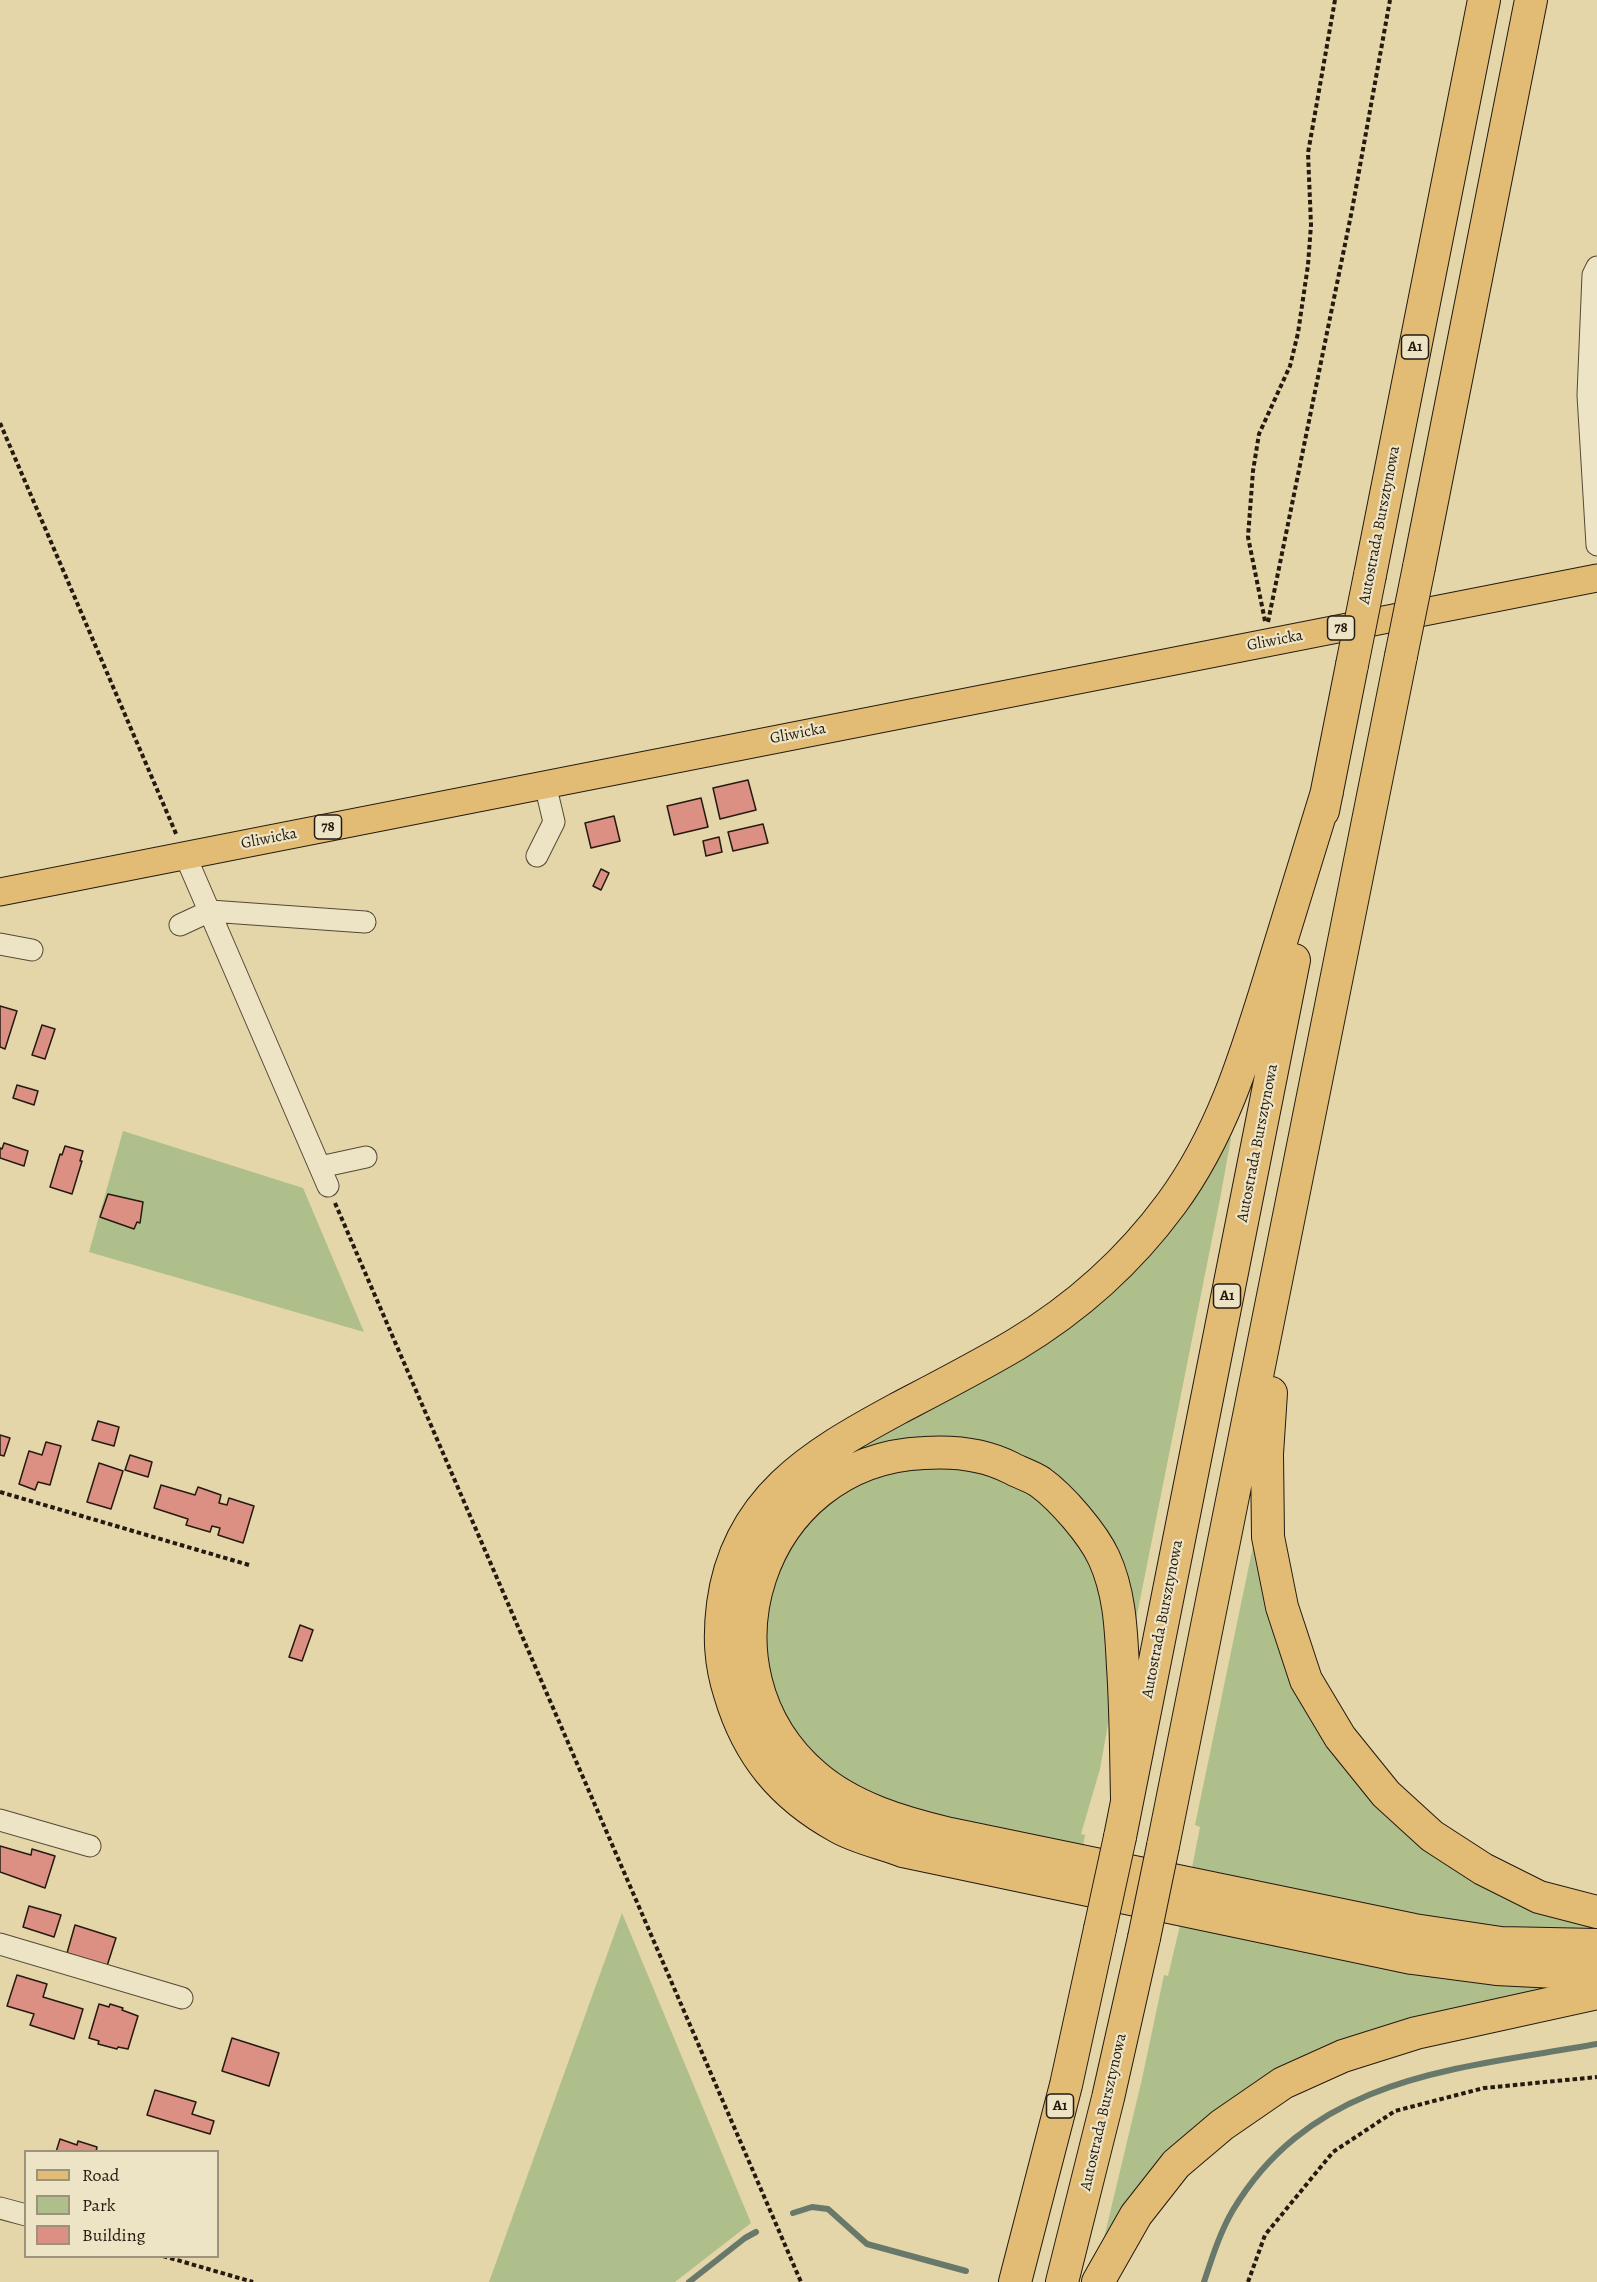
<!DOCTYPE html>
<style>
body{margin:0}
#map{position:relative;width:1597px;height:2282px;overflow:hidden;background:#e4d6a8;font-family:Alegreya,serif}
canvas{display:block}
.legend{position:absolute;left:24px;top:2150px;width:195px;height:108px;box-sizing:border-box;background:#ede4c6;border:2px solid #9d937d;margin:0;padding:8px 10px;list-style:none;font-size:18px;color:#241a10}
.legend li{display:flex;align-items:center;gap:12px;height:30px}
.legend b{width:30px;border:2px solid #9d937d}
</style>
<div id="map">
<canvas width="1597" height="2282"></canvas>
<ul class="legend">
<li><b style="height:8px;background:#e2bb74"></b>Road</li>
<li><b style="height:16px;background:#aebf8c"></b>Park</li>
<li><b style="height:16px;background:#dc9083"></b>Building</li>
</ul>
</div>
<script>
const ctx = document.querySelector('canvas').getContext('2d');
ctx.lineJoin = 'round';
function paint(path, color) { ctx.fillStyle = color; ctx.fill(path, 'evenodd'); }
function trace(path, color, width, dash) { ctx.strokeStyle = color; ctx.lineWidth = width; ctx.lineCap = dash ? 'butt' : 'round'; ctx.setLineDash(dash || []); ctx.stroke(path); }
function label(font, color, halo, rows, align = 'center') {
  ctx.font = font + ' Alegreya,serif'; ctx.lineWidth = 4.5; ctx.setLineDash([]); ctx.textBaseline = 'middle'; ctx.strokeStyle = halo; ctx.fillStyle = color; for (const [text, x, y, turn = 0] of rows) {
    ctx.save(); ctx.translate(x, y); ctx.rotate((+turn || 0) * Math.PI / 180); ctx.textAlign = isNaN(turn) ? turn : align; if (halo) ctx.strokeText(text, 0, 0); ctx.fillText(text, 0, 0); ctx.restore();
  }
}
const green = new Path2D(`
 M123 1131 303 1188 364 1332 89 1252Z
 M1226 1137 1231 1138 1220 1199 1134 1630 1066 1491 884 1447 750 1578 778 1751 955 1854 784 1772 733 1610 761 1532 816 1471 995 1368Z
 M966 1466 1019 1485 1062 1519 1092 1566 1109 1617 1110 1713 1100 1769 1081 1834 1085 1835 1082 1852 899 1808 836 1777 786 1724 767 1674 765 1602 793 1537 845 1488 899 1467Z
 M1257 1527 1374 1798 1597 1923V1936L1452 1926 1191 1873 1200 1827 1195 1825Z
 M622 1913 751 2223 675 2282H489Z
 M1181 1921 1594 1985 1307 2062 1108 2240 1104 2238 1142 2079 1164 1975 1168 1976Z`);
const stream = new Path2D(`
 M793 2213 812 2207 828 2209 867 2244 966 2271
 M689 2282 745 2238 756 2232
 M1204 2282C1212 2258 1220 2232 1233 2210 1314 2075 1458 2069 1597 2044`);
const building = new Path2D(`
 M748 780 756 810 720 819 713 788Z
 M701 798 708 827 674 835 667 806Z
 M614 816 620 841 591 848 585 823Z
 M763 824 768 843 733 851 728 832Z
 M719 837 722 852 706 856 703 841Z
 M601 869 609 873 601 890 593 886Z
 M0 1006 17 1011 5 1049 0 1047Z
 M42 1025 55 1029 45 1059 32 1055Z
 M17 1085 38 1091 34 1105 13 1098Z
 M4 1143 28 1151 24 1166 0 1158V1148L2 1149Z
 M65 1146 83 1151 80 1161H82L72 1194 50 1187 60 1154 62 1155Z
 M108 1194 143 1202 140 1223 137 1222 134 1229 100 1217Z
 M98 1421 119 1427 114 1446 92 1440Z
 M0 1435 10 1438 4 1456 0 1455Z
 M46 1442 61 1446 50 1485 38 1482 35 1490 19 1484 29 1451 42 1455Z
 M130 1455 152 1462 148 1477 125 1470Z
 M99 1463 123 1471 111 1509 87 1502Z
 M161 1485 195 1495 198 1487 221 1495 219 1503 227 1505 229 1498 254 1506 243 1543 218 1535 220 1528 212 1526 210 1532 186 1525 188 1519 154 1508Z
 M300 1625 313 1630 302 1661 289 1657Z
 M0 1846 31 1855 32 1849 55 1856 45 1888 0 1872Z
 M29 1906 61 1915 54 1937 23 1927Z
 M75 1925 116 1938 107 1966 67 1953Z
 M17 1975 47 1984 43 1997 83 2009 74 2039 30 2025 34 2014 7 2006Z
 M99 2004 109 2007 110 2004 123 2008 122 2010 138 2016 128 2049 118 2047 117 2049 98 2044 99 2041 89 2038Z
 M232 2038 279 2053 269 2086 222 2071Z
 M155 2090 196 2102 192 2114 214 2121 210 2134 147 2115Z
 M60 2139 77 2145 78 2141 97 2147 96 2152H56Z`);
const path = new Path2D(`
 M0 423 177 836
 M1265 621 1248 537 1253 471 1259 434 1290 366 1298 333 1308 265 1311 225 1308 153 1335 0
 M1268 622 1352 210 1390 0
 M335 1203 801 2282
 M0 1492 249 1565
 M163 2256 253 2282
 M1248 2282 1265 2235 1333 2152 1395 2111 1484 2088 1597 2077`);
const minor = new Path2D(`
 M1597 267 1593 275 1588 395 1597 545
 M185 855 328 1186
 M537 856 554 822 545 784
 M180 925 210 911 365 922
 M0 944 32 950
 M320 1167 366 1157
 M0 1820 90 1846
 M0 1944 182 1998
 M0 2208 26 2215`);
const major = new Path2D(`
 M0 892 1597 578`);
const highway = new Path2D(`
 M1419 567 1531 0
 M1370 575 1484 0
 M1327 792C1309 852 1290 913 1271 974 1246 1055 1222 1135 1171 1204 1129 1261 1075 1309 1015 1345 976 1368 937 1388 897 1409 812 1455 737 1499 723 1604 719 1636 720 1663 730 1694 748 1755 782 1796 838 1827 857 1838 882 1843 903 1851L1412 1958 1496 1969 1597 1974
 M1323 811 1352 665
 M1271 1393 1267 1454 1268 1537 1282 1607 1306 1680 1340 1737 1386 1794 1432 1836 1483 1869 1539 1897 1597 1912
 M1127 1799C1126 1755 1126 1711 1123 1667 1121 1630 1120 1593 1104 1558 1093 1534 1062 1498 1040 1482 1031 1476 1020 1473 1011 1468 984 1454 954 1451 924 1453 758 1460 690 1669 815 1776 852 1808 903 1823 950 1834L1414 1930 1501 1943 1597 1945
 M1120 1837 1294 960
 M1163 1846 1401 656
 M1015 2282 1066 2085 1100 1929
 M1062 2282 1108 2098 1144 1938
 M1098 2282 1136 2215 1176 2164 1222 2125 1283 2083 1343 2056 1416 2033 1597 1993`);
const highwayBridge = new Path2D(`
 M1401 656 1419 567
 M1352 665 1370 575
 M1100 1929 1120 1837
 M1144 1938 1163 1846`);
const shields = [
 [1415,347,27],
 [1341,628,27],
 [328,827,27],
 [1227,1296,27],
 [1060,2106,27]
];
const shieldNames = [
 ["A1",1415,347],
 ["78",1341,628],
 ["78",328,827],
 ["A1",1227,1296],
 ["A1",1060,2106]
];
const streetNames = [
 ["Autostrada Bursztynowa",1380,525,-79],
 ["Gliwicka",1275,641,-11],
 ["Gliwicka",798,734,-11],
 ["Gliwicka",269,839,-11],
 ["Autostrada Bursztynowa",1258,1143,-79],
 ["Autostrada Bursztynowa",1163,1619,-79],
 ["Autostrada Bursztynowa",1104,2112,-77]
];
paint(green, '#aebf8c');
trace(stream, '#68796c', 6);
paint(building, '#dc9083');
trace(building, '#241a10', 1.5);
trace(minor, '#544936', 23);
trace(major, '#241a10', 29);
trace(highway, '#241a10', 34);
trace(path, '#241a10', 4, [4.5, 3]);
trace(minor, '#ede4c6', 21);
trace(major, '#e2bb74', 27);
trace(highway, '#e2bb74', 32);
trace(highwayBridge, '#241a10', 34, []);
trace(highwayBridge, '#e2bb74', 32);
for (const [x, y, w] of shields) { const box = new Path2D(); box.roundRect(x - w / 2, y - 12, w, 24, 4.5); ctx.fillStyle = '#ede4c6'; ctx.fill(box); trace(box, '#241a10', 1.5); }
label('bold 15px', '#241a10', null, shieldNames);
label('16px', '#241a10', '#ede4c6', streetNames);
</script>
